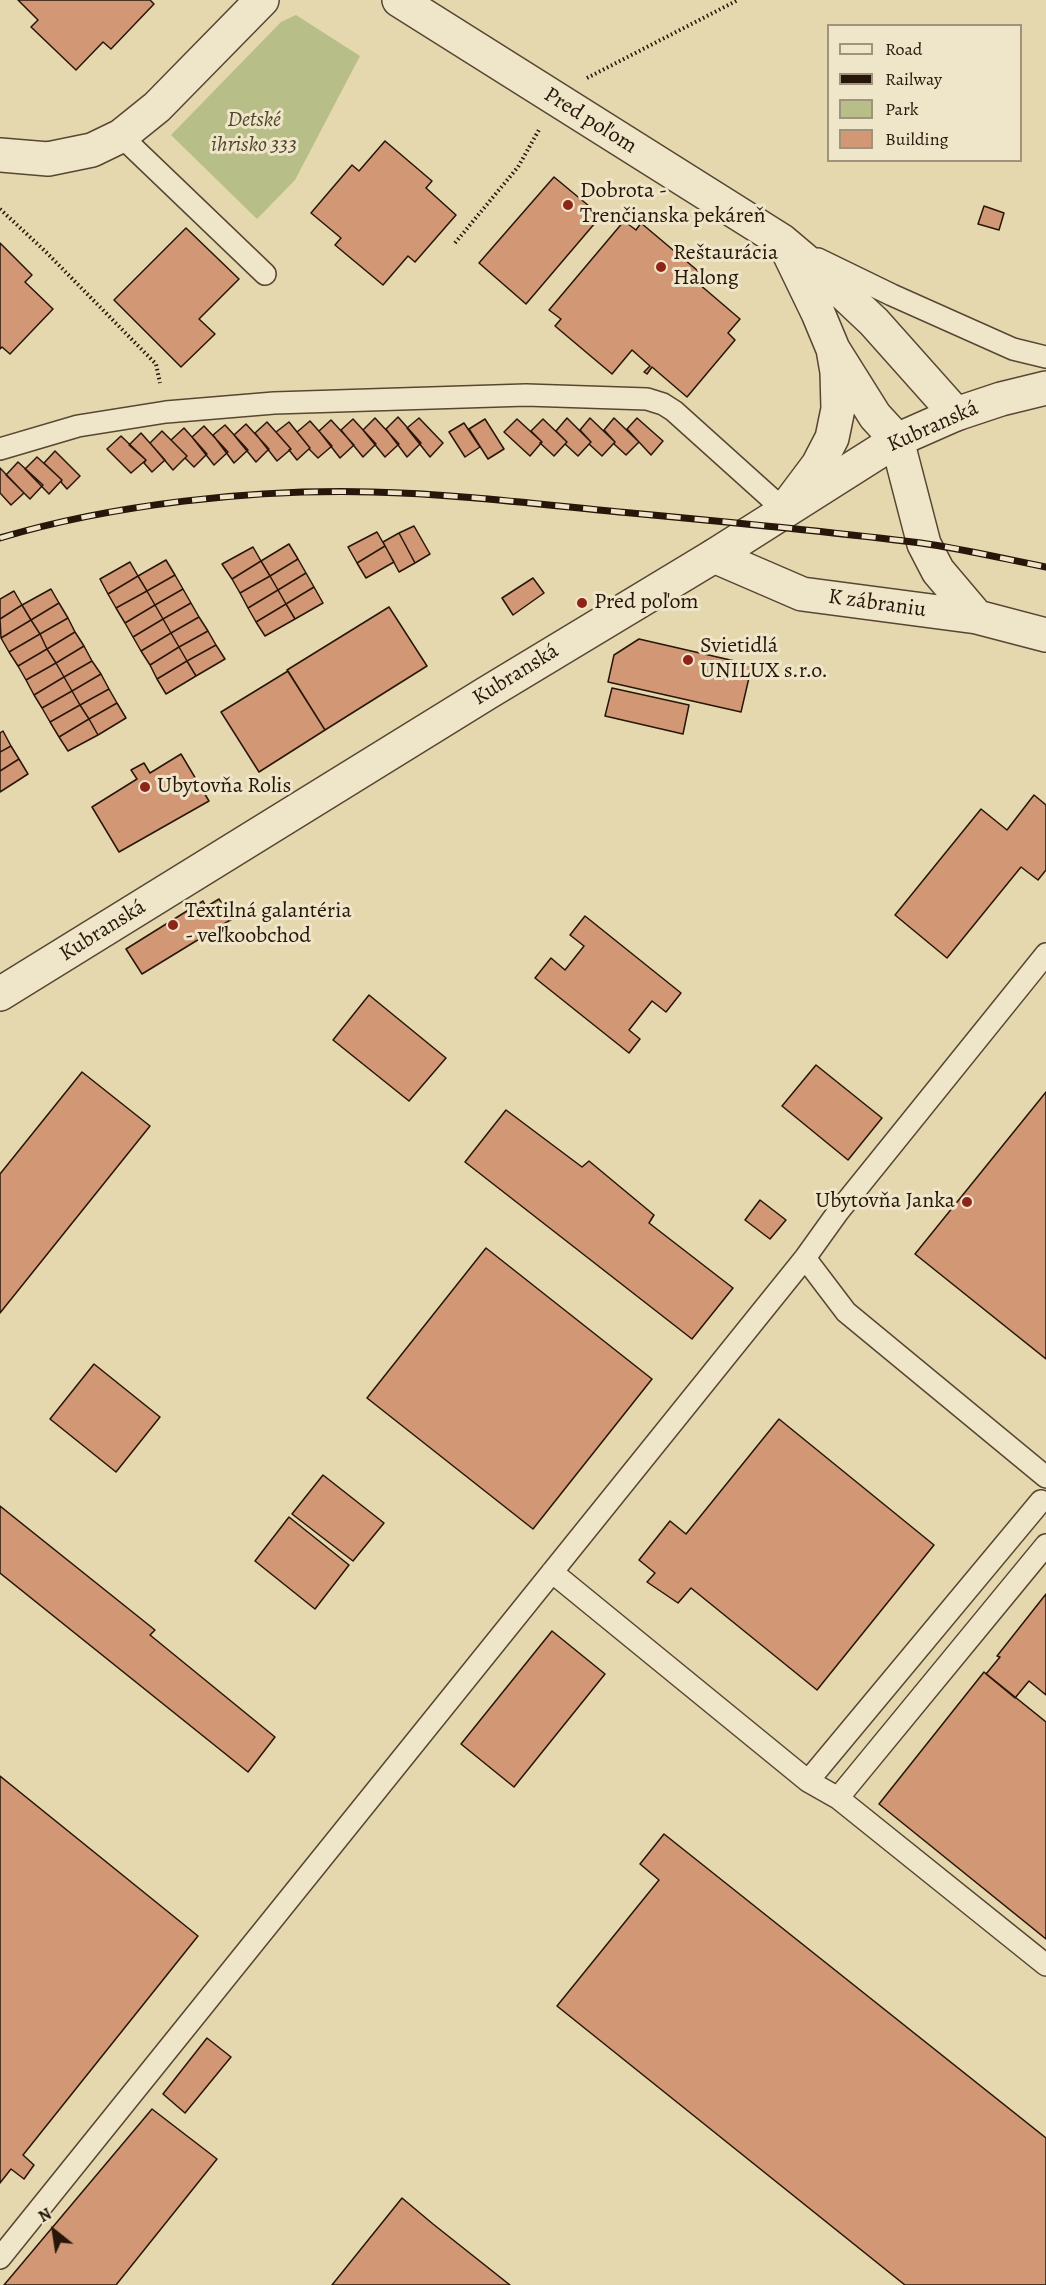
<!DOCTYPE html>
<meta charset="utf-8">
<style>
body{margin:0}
#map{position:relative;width:1046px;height:2285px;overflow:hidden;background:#e6d8ae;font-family:Alegreya,serif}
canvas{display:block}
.legend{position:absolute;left:827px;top:24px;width:195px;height:138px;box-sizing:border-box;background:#efe6ca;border:2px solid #9f937d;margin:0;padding:8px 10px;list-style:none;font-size:18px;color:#271609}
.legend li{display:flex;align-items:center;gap:12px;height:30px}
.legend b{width:30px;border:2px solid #9f937d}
.north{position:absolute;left:24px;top:2201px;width:60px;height:60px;-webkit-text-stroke:4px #efe6ca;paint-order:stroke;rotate:330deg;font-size:16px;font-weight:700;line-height:24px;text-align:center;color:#271609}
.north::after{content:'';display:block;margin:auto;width:21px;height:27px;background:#271609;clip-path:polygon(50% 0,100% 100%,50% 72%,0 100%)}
</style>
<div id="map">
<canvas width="1046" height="2285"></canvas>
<ul class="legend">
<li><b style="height:8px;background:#efe6ca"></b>Road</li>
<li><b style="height:8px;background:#271609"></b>Railway</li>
<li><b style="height:16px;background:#b8be88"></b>Park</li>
<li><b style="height:16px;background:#d29774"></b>Building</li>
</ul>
<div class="north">N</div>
</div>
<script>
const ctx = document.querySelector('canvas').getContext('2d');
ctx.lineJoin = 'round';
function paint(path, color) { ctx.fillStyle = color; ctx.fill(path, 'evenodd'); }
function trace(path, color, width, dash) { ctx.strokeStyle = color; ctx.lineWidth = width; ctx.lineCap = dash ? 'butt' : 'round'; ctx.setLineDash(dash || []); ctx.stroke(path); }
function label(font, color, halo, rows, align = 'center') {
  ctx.font = font + ' Alegreya,serif'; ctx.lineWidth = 6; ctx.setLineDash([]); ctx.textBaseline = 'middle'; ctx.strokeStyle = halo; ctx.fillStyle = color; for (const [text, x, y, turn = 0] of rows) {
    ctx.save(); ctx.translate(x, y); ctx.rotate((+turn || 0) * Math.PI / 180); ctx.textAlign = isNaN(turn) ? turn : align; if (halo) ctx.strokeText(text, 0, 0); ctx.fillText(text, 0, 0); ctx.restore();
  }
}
const green = new Path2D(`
 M296 15 360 56 295 180 257 219 171 135 281 22Z`);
const building = new Path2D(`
 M18 0H150L154 4 111 49 103 42 76 70 31 27 38 20Z
 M385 141 432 181 426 188 456 215 415 262 408 256 383 285 335 245 341 238 311 213 352 165 359 171Z
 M554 177 601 216 526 304 479 263Z
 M984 206 1004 213 999 230 978 224Z
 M624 221 636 230 641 223 698 271 692 278 740 319 728 333 735 340 687 397 652 367 647 374 644 372 650 366 632 350 612 374 555 326 561 319 549 310Z
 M186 228 239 279 199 319 215 334 181 367 114 300Z
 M0 243 32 275 25 282 53 309 10 354 2 347 0 349Z
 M398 417 421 443 407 457 386 429Z
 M375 418 399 444 385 457 363 430Z
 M419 418 443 443 430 457 407 428Z
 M567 418 591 442 578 456 565 444 567 442 556 431Z
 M590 418 615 442 602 456 589 444 591 442 580 430Z
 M614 418 639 442 626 455 614 444 615 442 604 430Z
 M637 418 663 441 651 455 627 429Z
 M353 419 376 444 363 457 341 430Z
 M485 419 504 449 488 459 469 429Z
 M517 419 542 442 530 456 504 432Z
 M543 419 567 442 554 456 540 443 542 442 531 431Z
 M331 420 354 445 340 458 319 431Z
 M310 421 332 446 318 458 309 449 310 448 297 432Z
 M267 422 291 449 277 461 255 433Z
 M289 422 310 448 297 460 289 450 291 449 276 432Z
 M464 423 480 447 465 457 449 432Z
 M246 424 269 449 256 462 234 435Z
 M225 425 248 450 234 463 213 435Z
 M204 426 228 452 214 465 192 437Z
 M184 428 207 454 194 467 185 458 187 456 171 440Z
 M162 431 187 456 173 470 150 443Z
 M141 433 165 460 152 472 144 463 146 460 129 445Z
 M121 436 146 460 131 473 107 449Z
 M55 451 80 476 67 489 61 482 62 480 44 463Z
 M37 457 62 480 49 494 25 469Z
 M18 462 43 485 30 499 6 475Z
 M0 468 24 493 11 505 0 493Z
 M414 526 430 554 415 563 399 533Z
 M377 532 385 546 357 563 348 547Z
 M399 533 415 563 399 572 383 542Z
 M289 544 298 559 270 576 261 561Z
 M385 546 394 562 366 578 357 563Z
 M253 547 261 561 232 579 222 564Z
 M298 559 306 573 278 590 270 576Z
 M166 560 175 575 147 591 138 576Z
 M261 561 270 576 240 593 232 579Z
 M130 562 138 576 108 594 100 579Z
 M306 573 314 587 286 604 278 590Z
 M175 575 183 589 155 605 147 591Z
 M138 576 147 591 116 608 108 594Z
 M270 576 278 590 248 608 240 593Z
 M533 578 544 593 513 615 502 598Z
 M314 587 323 603 295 619 286 604Z
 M51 589 59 603 31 620 22 605Z
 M183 589 191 603 163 619 155 605Z
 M278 590 286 604 256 622 248 608Z
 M14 591 22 605 0 619V599Z
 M147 591 155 605 125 623 116 608Z
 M59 603 68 618 40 634 31 620Z
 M191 603 199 617 171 633 163 619Z
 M286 604 295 619 265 636 256 622Z
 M22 605 31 620 1 638 0 619Z
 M155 605 163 619 133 637 125 623Z
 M389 607 427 666 325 730 287 670Z
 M199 617 208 631 179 647 171 633Z
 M68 618 75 632 47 649 40 634Z
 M163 619 171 633 141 651 133 637Z
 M31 620 40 634 9 652 1 638Z
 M208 631 216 645 187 661 179 647Z
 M75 632 84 646 56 663 47 649Z
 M171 633 179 647 150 665 141 651Z
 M40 634 47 649 18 666 9 652Z
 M639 639 752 665 741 712 608 682 614 655Z
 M216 645 225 659 196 676 187 661Z
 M84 646 92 661 64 677 56 663Z
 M179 647 187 661 157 679 150 665Z
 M47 649 56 663 26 680 18 666Z
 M92 661 101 674 72 691 64 677Z
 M187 661 196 676 166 694 157 679Z
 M56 663 64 677 34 695 26 680Z
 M288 671 325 730 259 772 221 712Z
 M101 674 109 689 80 705 72 691Z
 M64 677 72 691 42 708 34 695Z
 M612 688 689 705 683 734 605 716Z
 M109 689 117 703 89 719 80 705Z
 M72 691 80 705 50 722 42 708Z
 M117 703 126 718 98 735 89 719Z
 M80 705 89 719 59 737 50 722Z
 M89 719 98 735 68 751 59 737Z
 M3 731 11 746 0 752V733Z
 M11 746 19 759 0 771V752Z
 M181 754 209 801 119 852 92 807 137 779 131 770 144 763 150 773Z
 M19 759 28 774 0 792V771Z
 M1034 795 1046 805V870L1038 880 1021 867 947 958 895 915 981 809 1007 830Z
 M219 899 232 919 142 974 126 949 203 901 206 907Z
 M585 916 681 993 666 1012 652 1001 629 1030 640 1039 629 1053 535 978 551 958 565 970 584 946 570 935Z
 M369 995 446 1058 409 1101 333 1040Z
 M816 1065 882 1118 848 1160 782 1106Z
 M82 1072 150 1126 0 1313V1174Z
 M1046 1092V1359L915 1254Z
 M506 1110 582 1167 589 1161 654 1215 649 1223 733 1288 692 1339 465 1162Z
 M760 1200 786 1220 770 1239 745 1220Z
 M486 1248 652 1379 533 1529 367 1398Z
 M94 1364 160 1417 116 1472 50 1419Z
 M779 1419 934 1545 817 1690 691 1588 678 1603 647 1582 655 1573 639 1560 670 1521 686 1534Z
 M323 1475 384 1523 353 1561 292 1514Z
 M0 1506 155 1630 150 1635 275 1737 248 1772 0 1573Z
 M289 1517 349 1565 315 1609 255 1561Z
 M1046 1594V1695L1029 1681 1015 1698 986 1674 1000 1657 997 1656Z
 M552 1631 605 1674 514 1787 461 1744Z
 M984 1672 1046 1722V1939L879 1804Z
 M0 1776 198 1936 23 2155 34 2165 24 2179 11 2169 0 2183Z
 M664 1834 1046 2138V2285H905L557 2006 659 1880 640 1864Z
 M207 2038 231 2057 185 2113 163 2094Z
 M152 2109 217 2159 116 2285H4Z
 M402 2198 433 2224 510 2285H332Z`);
const path = new Path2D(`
 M587 78 738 0
 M0 209 46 252 156 364 160 383
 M455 243 518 167 540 128`);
const service = new Path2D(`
 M121 136 265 274
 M818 259 892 295 1013 349 1046 357
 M0 449 78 426 166 412 274 403 526 395 647 399 663 404 674 411 784 510
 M805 1258 846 1312 1046 1477
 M552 1572 808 1781 1041 1501
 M808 1781 838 1798 1046 1965
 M838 1798 1046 1545
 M0 2258 805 1258 838 1212 1046 954`);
const minor = new Path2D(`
 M399 0 782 241 840 290 874 322 956 414
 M0 155 48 159 92 150 121 136 157 107 262 0
 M833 349 875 416 897 440 924 544 938 571 977 617
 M785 509 818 465 832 438 838 409 837 372 833 349 818 313 789 253
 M714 556 802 594 977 617 1046 635`);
const tertiary = new Path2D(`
 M0 994 487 693 714 556 897 440 956 414 1001 399 1046 388`);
const rail = new Path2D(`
 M0 538C113 504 254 489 372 492 459 494 545 505 631 513 728 522 825 531 921 543 963 549 1005 559 1046 567`);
const markers = [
 [568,205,6,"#8f2418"],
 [661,267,6,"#8f2418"],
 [582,603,6,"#8f2418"],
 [688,660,6,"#8f2418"],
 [145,787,6,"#8f2418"],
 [173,925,6,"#8f2418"],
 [967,1202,6,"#8f2418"]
];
const parkNames = [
 ["Detské",254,121],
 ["ihrisko 333",254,146]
];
const streetNames = [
 ["Pred poľom",590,121,32],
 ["Kubranská",933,427,-24],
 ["K zábraniu",877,604,8],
 ["Kubranská",516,675,-32],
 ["Kubranská",103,931,-32]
];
const poiNames = [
 ["Dobrota -",580,192],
 ["Trenčianska pekáreň",580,217],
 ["Reštaurácia",673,254],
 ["Halong",673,279],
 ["Pred poľom",594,603],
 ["Svietidlá",700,647],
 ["UNILUX s.r.o.",700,672],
 ["Ubytovňa Rolis",157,787],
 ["Textilná galantéria",185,912],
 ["- veľkoobchod",185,937],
 ["Ubytovňa Janka",955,1202,"right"]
];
paint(green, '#b8be88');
paint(building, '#d29774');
trace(building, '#271609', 1.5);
trace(service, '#574632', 24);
trace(minor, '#574632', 36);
trace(tertiary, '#574632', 36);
trace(path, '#271609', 4, [1.5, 3]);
trace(service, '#efe6ca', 21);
trace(minor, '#efe6ca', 33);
trace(tertiary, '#efe6ca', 33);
trace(rail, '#271609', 7);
trace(rail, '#efe6ca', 4.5, [14]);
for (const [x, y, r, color] of markers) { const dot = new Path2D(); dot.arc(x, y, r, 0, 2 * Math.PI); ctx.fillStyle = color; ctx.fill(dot); trace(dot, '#efe6ca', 2); }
label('italic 22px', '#52482f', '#efe6ca', parkNames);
label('22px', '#271609', '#efe6ca', streetNames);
label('22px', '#271609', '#efe6ca', poiNames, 'left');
</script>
